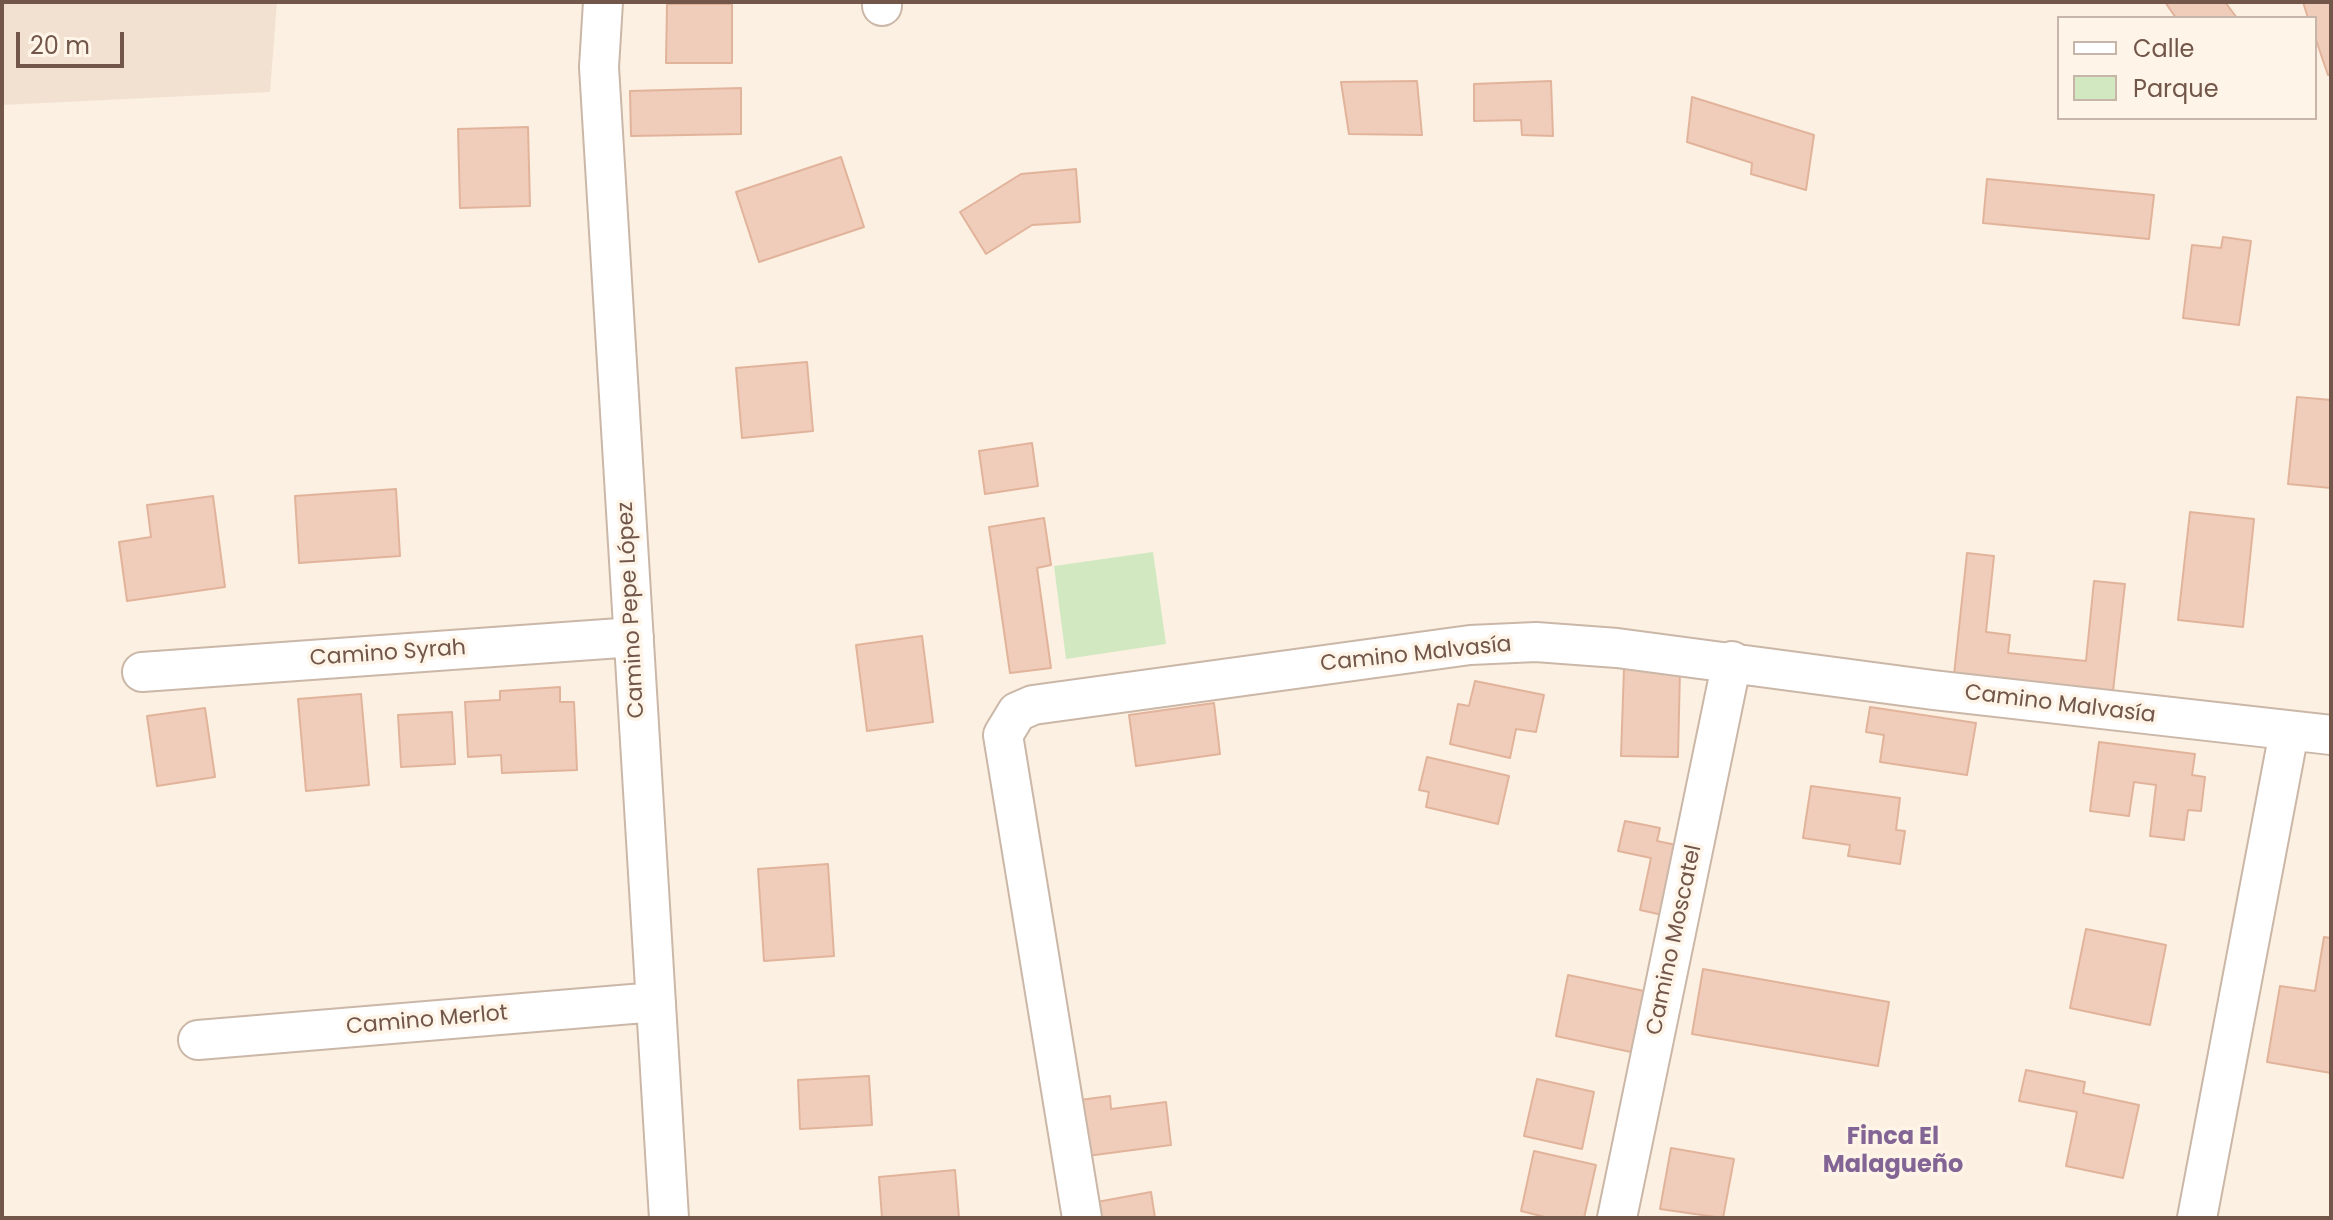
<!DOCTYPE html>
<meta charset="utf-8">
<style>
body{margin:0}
#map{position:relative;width:2333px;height:1220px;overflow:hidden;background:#fbf0e1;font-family:Poppins,sans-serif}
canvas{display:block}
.frame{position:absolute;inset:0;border:4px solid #715649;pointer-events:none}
.legend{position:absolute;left:2057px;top:16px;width:260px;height:104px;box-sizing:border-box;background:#fef4e7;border:2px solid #c6b5a8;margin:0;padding:10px 14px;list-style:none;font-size:24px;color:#715649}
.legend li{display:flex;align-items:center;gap:16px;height:40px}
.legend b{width:40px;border:2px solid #c6b5a8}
.scale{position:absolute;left:16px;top:32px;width:108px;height:36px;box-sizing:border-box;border:4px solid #715649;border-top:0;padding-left:10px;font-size:24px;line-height:28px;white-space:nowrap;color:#715649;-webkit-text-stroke:6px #fef4e7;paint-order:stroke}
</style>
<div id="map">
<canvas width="2333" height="1220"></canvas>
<div class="frame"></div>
<ul class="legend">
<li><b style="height:10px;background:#fff"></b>Calle</li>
<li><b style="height:22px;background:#d2e8c0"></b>Parque</li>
</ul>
<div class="scale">20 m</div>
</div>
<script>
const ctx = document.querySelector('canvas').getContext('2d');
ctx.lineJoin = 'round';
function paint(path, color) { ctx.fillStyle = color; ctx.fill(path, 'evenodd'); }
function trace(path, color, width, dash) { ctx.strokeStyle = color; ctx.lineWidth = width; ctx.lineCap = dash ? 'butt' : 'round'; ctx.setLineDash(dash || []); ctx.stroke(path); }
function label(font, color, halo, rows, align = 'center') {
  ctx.font = font + ' Poppins,sans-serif'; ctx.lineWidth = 7; ctx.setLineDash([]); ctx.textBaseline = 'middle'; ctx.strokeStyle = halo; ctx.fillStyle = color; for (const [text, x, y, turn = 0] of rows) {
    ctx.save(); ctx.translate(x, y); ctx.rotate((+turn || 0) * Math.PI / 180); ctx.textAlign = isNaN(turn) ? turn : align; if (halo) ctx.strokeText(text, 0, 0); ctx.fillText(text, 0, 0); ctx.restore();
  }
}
const residential = new Path2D(`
 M2 2H277L270 92 2 105Z`);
const green = new Path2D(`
 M1153 552 1166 644 1066 659 1054 566Z`);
const building = new Path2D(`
 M2165 2H2225L2237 18H2176Z
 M2303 2H2331V74L2328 75 2315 37V18H2308Z
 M667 4H732V63H666Z
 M1417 81 1422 135 1349 134 1341 82Z
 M1551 81 1553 136 1522 135 1521 120 1474 121V84Z
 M741 88V134L631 136 630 91Z
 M1692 97 1814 135 1806 190 1751 174 1752 163 1687 142Z
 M528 127 530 206 460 208 458 129Z
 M841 157 864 227 759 262 736 192Z
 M1076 169 1080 222 1032 225 986 254 960 212 1021 174Z
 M1987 179 2154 195 2149 239 1983 223Z
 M2223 237 2251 241 2239 325 2183 318 2192 245 2221 248Z
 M807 362 813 431 742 438 736 368Z
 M2297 397 2331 400V488L2288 484Z
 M1032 443 1038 486 985 494 979 451Z
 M396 489 400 556 299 563 295 496Z
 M213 496 225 587 127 601 119 542 151 537 147 505Z
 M2190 512 2254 519 2243 627 2178 620Z
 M1044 518 1051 565 1037 568 1051 668 1010 673 989 527Z
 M1967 553 1994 556 1986 632 2010 635 2008 653 2086 661 2094 581 2125 584 2113 691 1954 675Z
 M922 636 933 722 867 731 856 645Z
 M1624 668 1680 669 1678 757 1621 756Z
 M1475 681 1544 695 1536 732 1516 729 1510 758 1450 744 1458 704 1469 706Z
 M560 687V702H574L577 770 502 773 501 755 468 757 465 702 500 700V691Z
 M361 694 369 785 306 791 298 699Z
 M1214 703 1220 754 1136 766 1129 715Z
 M1870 707 1976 723 1967 775 1880 762 1884 735 1866 732Z
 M205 708 215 777 157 786 147 716Z
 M452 712 455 764 401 767 398 715Z
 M2099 742 2195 754 2192 775 2205 777 2201 811 2188 810 2184 840 2150 836 2156 785 2134 782 2129 816 2090 811Z
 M1427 757 1509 776 1498 824 1426 807 1429 792 1419 790Z
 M1811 786 1900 798 1896 830 1905 831 1900 864 1848 856 1850 845 1803 838Z
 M1625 821 1660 828 1657 841 1681 846 1667 916 1640 910 1651 858 1618 851Z
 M828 864 834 956 764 961 758 869Z
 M2086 929 2166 945 2150 1025 2070 1008Z
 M2324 937 2331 938V1073L2267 1062 2280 986 2315 991Z
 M1703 969 1889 1002 1878 1066 1692 1034Z
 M1568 975 1644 991 1631 1052 1556 1036Z
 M2026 1070 2085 1082 2083 1093 2139 1105 2123 1178 2066 1166 2077 1112 2019 1101Z
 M869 1076 872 1125 800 1129 798 1080Z
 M1537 1079 1594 1092 1582 1149 1524 1136Z
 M1110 1096 1111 1109 1166 1102 1171 1145 1087 1156 1080 1100Z
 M1671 1148 1734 1159 1723 1218 1660 1209Z
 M1534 1151 1596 1165 1584 1218H1549L1521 1211Z
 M955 1170 959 1218H882L879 1177Z
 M1151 1192 1155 1218H1100L1097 1202Z`);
const street = new Path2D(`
 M603 2 599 67 669 1218
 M882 6V2
 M142 672 634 637
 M198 1040 656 1002
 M1082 1218 1003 735 1017 712 1033 705 1470 645 1536 642 1617 648 1933 690 2331 735
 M1617 1218 1732 661
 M2197 1218 2289 732`);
const streetNames = [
 ["Camino Pepe López",632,610,-93],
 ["Camino Syrah",388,654,-4],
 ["Camino Malvasía",1416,655,-6],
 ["Camino Malvasía",2060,705,7],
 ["Camino Moscatel",1675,940,-78],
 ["Camino Merlot",427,1021,-5]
];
const neighbourhoodNames = [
 ["Finca El",1893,1138],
 ["Malagueño",1893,1166]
];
paint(residential, '#f2e1d0');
paint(green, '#d2e8c0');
paint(building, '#f0cdba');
trace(building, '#e2b39b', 2);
trace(street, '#cbb7a8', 42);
trace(street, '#fff', 38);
label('22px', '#715649', '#fef4e7', streetNames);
label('bold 24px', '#826595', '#fef4e7', neighbourhoodNames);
</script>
